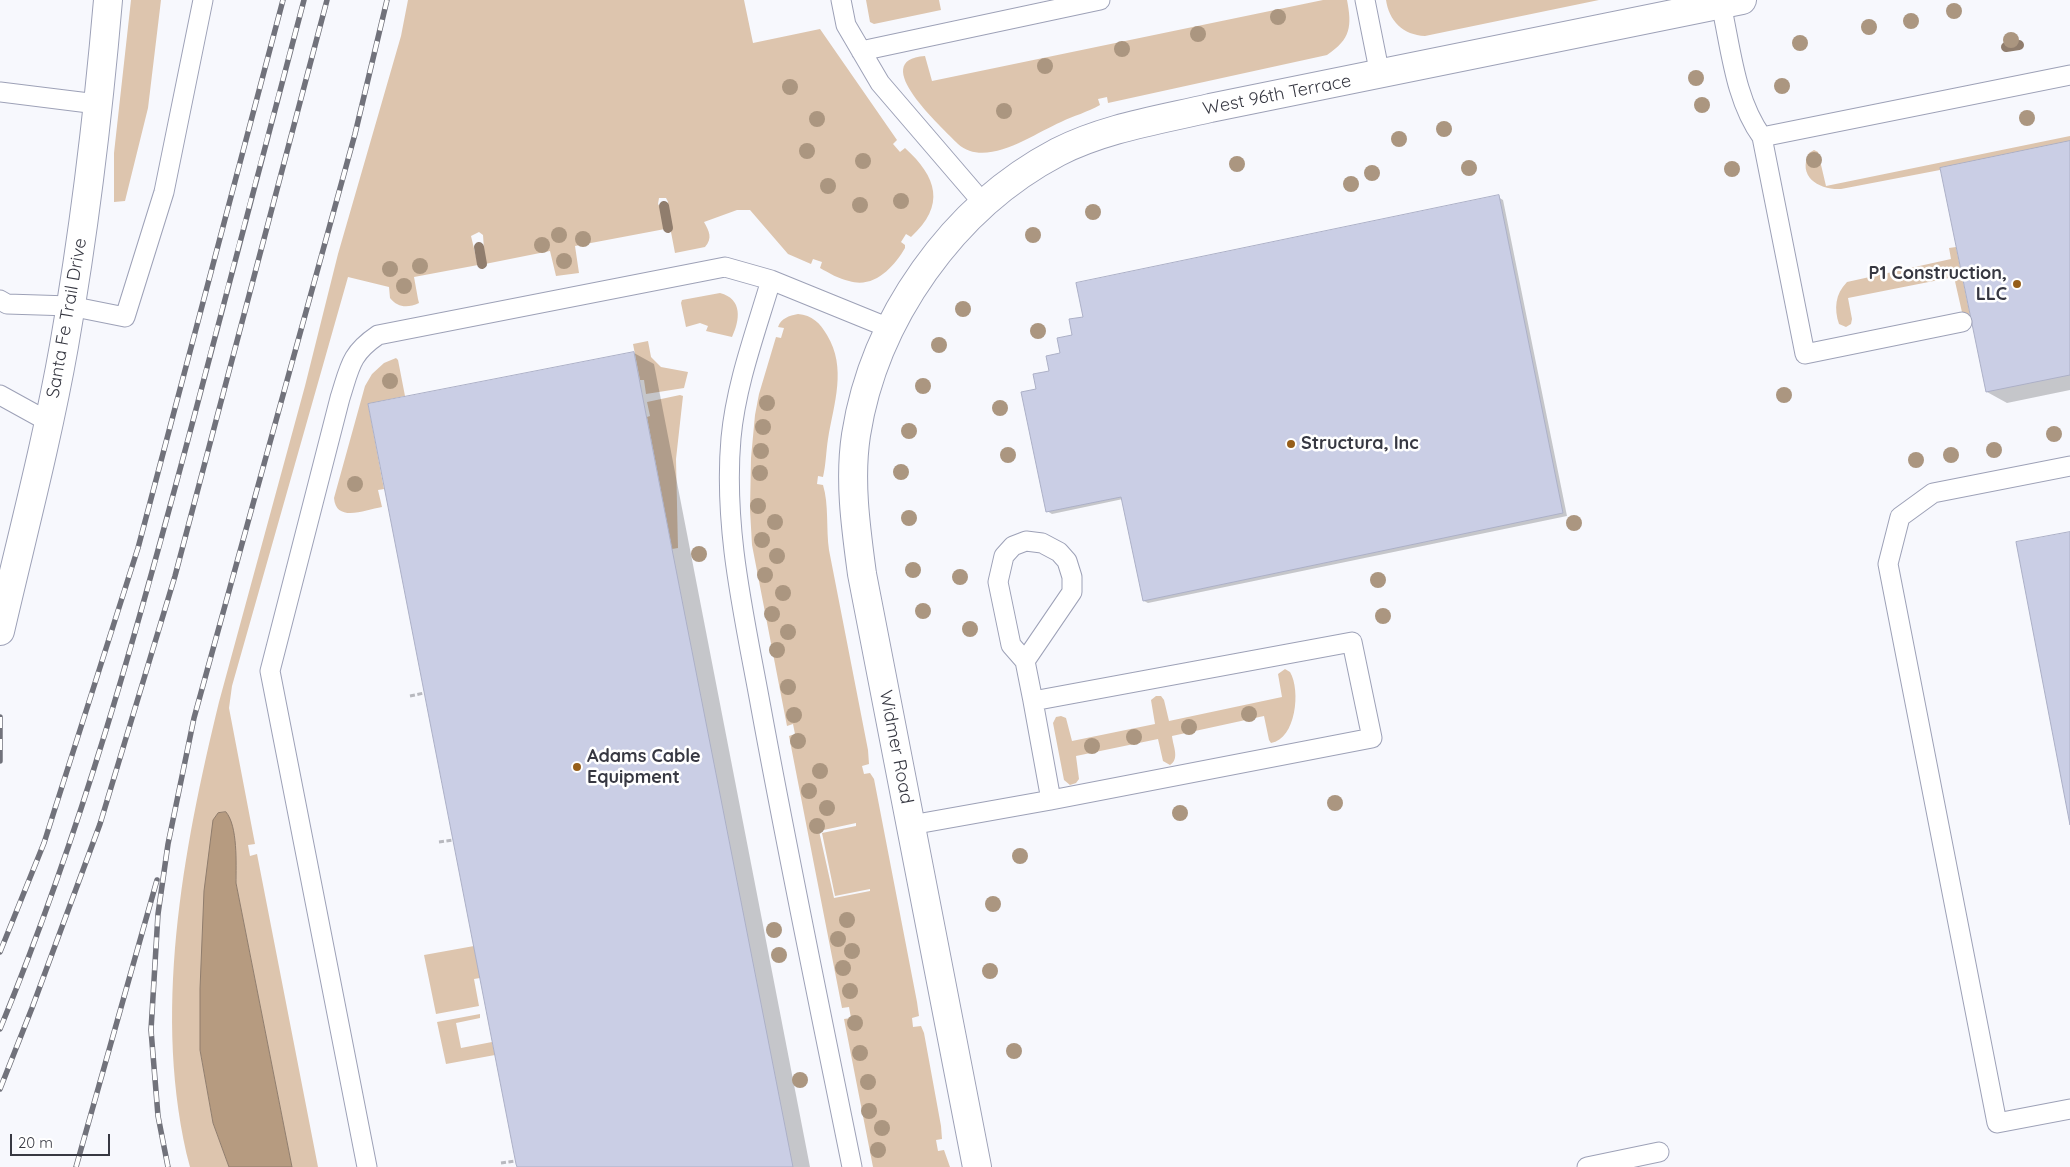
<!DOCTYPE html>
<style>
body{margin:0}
#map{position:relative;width:2070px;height:1167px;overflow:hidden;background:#f7f8fd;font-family:Quicksand,sans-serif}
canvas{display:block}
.scale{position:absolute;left:10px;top:1134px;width:100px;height:22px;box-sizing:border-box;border:2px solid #373842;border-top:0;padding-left:6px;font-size:15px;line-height:18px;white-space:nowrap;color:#373842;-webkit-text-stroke:4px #fff;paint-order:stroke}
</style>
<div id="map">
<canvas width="2070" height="1167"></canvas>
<div class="scale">20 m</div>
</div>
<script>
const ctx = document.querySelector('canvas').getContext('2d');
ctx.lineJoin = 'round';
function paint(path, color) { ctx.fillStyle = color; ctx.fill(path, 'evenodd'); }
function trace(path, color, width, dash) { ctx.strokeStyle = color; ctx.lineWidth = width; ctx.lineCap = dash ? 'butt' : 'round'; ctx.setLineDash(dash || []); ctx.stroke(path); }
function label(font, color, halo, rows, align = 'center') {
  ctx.font = font + ' Quicksand,sans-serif'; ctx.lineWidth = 5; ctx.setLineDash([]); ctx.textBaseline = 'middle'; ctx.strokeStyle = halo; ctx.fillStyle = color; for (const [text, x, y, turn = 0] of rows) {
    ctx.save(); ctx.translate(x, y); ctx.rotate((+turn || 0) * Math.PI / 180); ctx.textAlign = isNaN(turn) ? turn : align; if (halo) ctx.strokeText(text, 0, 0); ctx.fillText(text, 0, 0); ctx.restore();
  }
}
const green = new Path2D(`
 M131 0H161L148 108 125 201 114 202V153Z
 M408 0H744L753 43 820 29 897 140 893 144 900 152 905 148C937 177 946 205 911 237L906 234 901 242 905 245V248C894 267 874 289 849 281 839 279 829 273 820 268L822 262 813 259 811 264 788 254 750 210H737L704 222C709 231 713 238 705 247L675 253 666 206 668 202 666 198H659L658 204 660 207 665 229 575 246 579 273 556 276 550 251 485 264 483 235 479 232 471 236 478 265 414 277 418 299 419 303C408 308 398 308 390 298L389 287 348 277 232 686 229 708 255 844 248 845 250 856 257 854 318 1167H292L236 883V862L200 989V1050L213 1123 229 1167H190C151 1017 183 850 219 702L305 386 338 254 401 36Z
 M866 0H939L941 10 874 24 870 22Z
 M1323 0H1347C1352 26 1351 39 1327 55L1108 103 1107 97 1098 99 1100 105C1088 112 1073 116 1061 122 1033 134 986 169 958 144 943 128 866 60 925 56L932 81Z
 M1386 0H1599L1425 36C1403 35 1389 21 1386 0Z
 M2070 136V141L1940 168V170L1841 189C1819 190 1797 177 1809 153L1814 150 1818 152 1826 186Z
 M1956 247 1971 320 1964 321 1954 277 1848 298 1852 319 1851 324 1846 327 1839 324C1834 309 1835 294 1847 282L1951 259 1949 248Z
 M720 293C743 299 740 320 732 337L706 331 708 326 700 323 686 327 681 303 682 300Z
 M798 314C812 315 820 323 827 335 847 368 834 403 828 439 826 452 826 464 823 477L818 476 817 484 823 485C829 504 826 529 829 550L868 750 869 764 862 766 864 774 870 773 874 779 917 1002 919 1016 912 1018 913 1027 921 1026 924 1033 941 1126 942 1139 936 1140 938 1151 944 1150 950 1167H873L844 1019 851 1018 849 1007 842 1008 789 736 795 734 793 724 787 726 752 545 750 510 751 458 755 415 759 394 776 337 781 338 784 328 778 327C781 318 789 316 798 314ZM856 823V826L822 833 835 896 870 889V891L834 898 819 831Z
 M648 341 651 357 661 367 688 372 684 388 646 394 644 380H640L633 344Z
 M396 358 398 360 405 396 368 404 384 489 378 490 382 507C365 510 336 523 334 498L365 386 372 374 384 363Z
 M680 395 683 396 676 459 678 548 672 549 647 417 650 416 647 402Z
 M1285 669 1290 672C1301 690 1296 739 1271 743L1269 740 1264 716 1172 736C1173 746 1180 759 1170 765L1163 761 1158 739 1076 756 1079 779 1076 783 1070 785 1064 780 1053 723 1056 717 1061 716 1066 718 1072 741 1155 724 1151 700 1156 696H1161L1164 700 1169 721 1282 697 1278 674Z
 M474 946 480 978 474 979 479 1006 436 1014 424 955Z
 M480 1014V1018L456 1023 461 1048 492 1042 495 1055 446 1064 437 1022Z`);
const water = new Path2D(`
 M226 812C238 826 236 864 236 883L292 1167H229L213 1123 200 1050V989L204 891 213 820 218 813Z`);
const shadow = new Path2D(`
 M2070 142V390L2007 403 1987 392Z
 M1498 197 1503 200 1567 516 1148 603 1144 601 1123 499 1052 514 1047 511 1038 390 1085 318Z
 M634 353 654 364 810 1167H518Z`);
const stream = new Path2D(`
 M2006 47 2019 45
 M664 206 668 228
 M479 247 482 264`);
const building = new Path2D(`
 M2070 141V375L1986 392 1940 168Z
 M1499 195 1563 513 1143 601 1121 497 1046 512 1021 392 1036 389 1033 374 1049 371 1046 356 1060 353 1057 338 1072 335 1069 319 1083 317 1076 283Z
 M634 352 672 549 793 1167H517L516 1164 368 404Z
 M2070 532V825L2016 542Z`);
const path = new Path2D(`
 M410 696 424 693
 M439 842 453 840
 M501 1163 515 1161`);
const service = new Path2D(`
 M841 0 846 25 880 83 983 203
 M1365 0 1380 75
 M1721 4C1731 49 1735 100 1762 137L2070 75
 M861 51 1100 0
 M0 92 97 104
 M1762 137 1805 354 1962 322
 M0 300 7 304 70 306 125 317 164 192 203 0
 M0 395 49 422
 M2070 466 1933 493 1900 517 1888 564 1997 1123 2070 1109
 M1025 661 1011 645 998 582 1004 556 1013 546 1026 541 1042 543 1059 552 1067 561 1072 577V592L1025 661 1033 701
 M911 825 1051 800 1372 738 1352 642 1033 701 1051 800
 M367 1167 270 671 340 398C350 367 350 354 378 335L725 267 771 280
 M852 1167C821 1014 789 861 761 708 745 619 723 530 731 438 736 384 756 331 771 280L889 328
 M1587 1167 1659 1152`);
const minor = new Path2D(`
 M977 1167 862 574C856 529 849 481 856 435 874 319 953 207 1058 152 1105 128 1159 120 1210 108L1742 0`);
const secondary = new Path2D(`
 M0 631C22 536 47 442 64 346 84 232 98 116 108 0`);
const rail = new Path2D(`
 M0 717V761
 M0 952 44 843 138 548 283 0
 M0 1029C82 831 139 624 194 417 230 278 267 139 304 0
 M0 1089 32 1008 100 824 175 576 327 0
 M76 1167 157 880
 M168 1167 158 1116 151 1030 158 914 168 844 194 718 355 134 387 0`);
const trees = [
 [1954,11],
 [1278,17],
 [1911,21],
 [1869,27],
 [1198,34],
 [2011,40],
 [1800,43],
 [1122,49],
 [1045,66],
 [1696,78],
 [1782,86],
 [790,87],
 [1702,105],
 [1004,111],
 [2027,118],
 [817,119],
 [1444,129],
 [1399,139],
 [807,151],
 [1814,160],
 [863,161],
 [1237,164],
 [1469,168],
 [1732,169],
 [1372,173],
 [1351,184],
 [828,186],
 [901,201],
 [860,205],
 [1093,212],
 [559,235],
 [1033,235],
 [583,239],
 [542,245],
 [564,261],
 [420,266],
 [390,269],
 [404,286],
 [963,309],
 [1038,331],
 [939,345],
 [390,381],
 [923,386],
 [1784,395],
 [767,403],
 [1000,408],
 [763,427],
 [909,431],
 [2054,434],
 [1994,450],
 [761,451],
 [1008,455],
 [1951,455],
 [1916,460],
 [901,472],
 [760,473],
 [355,484],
 [758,506],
 [909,518],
 [775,522],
 [1574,523],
 [762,540],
 [699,554],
 [777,556],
 [913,570],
 [765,575],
 [960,577],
 [1378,580],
 [783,593],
 [923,611],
 [772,614],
 [1383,616],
 [970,629],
 [788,632],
 [777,650],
 [788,687],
 [1249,714],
 [794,715],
 [1189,727],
 [1134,737],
 [798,741],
 [1092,746],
 [820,771],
 [809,791],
 [1335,803],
 [827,808],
 [1180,813],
 [817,826],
 [1020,856],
 [993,904],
 [847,920],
 [774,930],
 [838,939],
 [852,951],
 [779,955],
 [843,968],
 [990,971],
 [850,991],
 [855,1023],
 [1014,1051],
 [860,1053],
 [800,1080],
 [868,1082],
 [869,1111],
 [882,1128],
 [878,1150]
];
const markers = [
 [2017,284,5,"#965e19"],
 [1291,444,5,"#965e19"],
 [577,767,5,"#965e19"]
];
const streetNames = [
 ["West 96th Terrace",1277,95,-11],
 ["Santa Fe Trail Drive",67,318,-80],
 ["Widmer Road",896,747,79]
];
const poiNames = [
 ["P1 Construction,",2007,274,"right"],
 ["LLC",2007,295,"right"],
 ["Structura, Inc",1301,444],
 ["Adams Cable",587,757],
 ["Equipment",587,778]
];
paint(green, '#ddc5ae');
paint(water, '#b69b80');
trace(water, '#907d6d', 1);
paint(shadow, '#0003');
trace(stream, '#907d6d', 10);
paint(building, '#cacee5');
trace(building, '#acb0c7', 1);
trace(service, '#9da1b7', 21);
trace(minor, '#9da1b7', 30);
trace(secondary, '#9da1b7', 30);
trace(path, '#b8b9bf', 3, [5, 2.5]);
trace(service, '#fff', 19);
trace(minor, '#fff', 28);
trace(secondary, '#fff', 28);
trace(rail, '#71727b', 5.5);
trace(rail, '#fff', 4, [11]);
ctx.fillStyle = '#ab9680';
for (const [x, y] of trees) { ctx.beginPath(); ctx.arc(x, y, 8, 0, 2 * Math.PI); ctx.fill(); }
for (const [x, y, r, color] of markers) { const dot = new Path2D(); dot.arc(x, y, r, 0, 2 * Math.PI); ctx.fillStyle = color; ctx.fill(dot); trace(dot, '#fff', 2); }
label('18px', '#373842', '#fff', streetNames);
label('bold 18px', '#373842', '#fff', poiNames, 'left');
</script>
